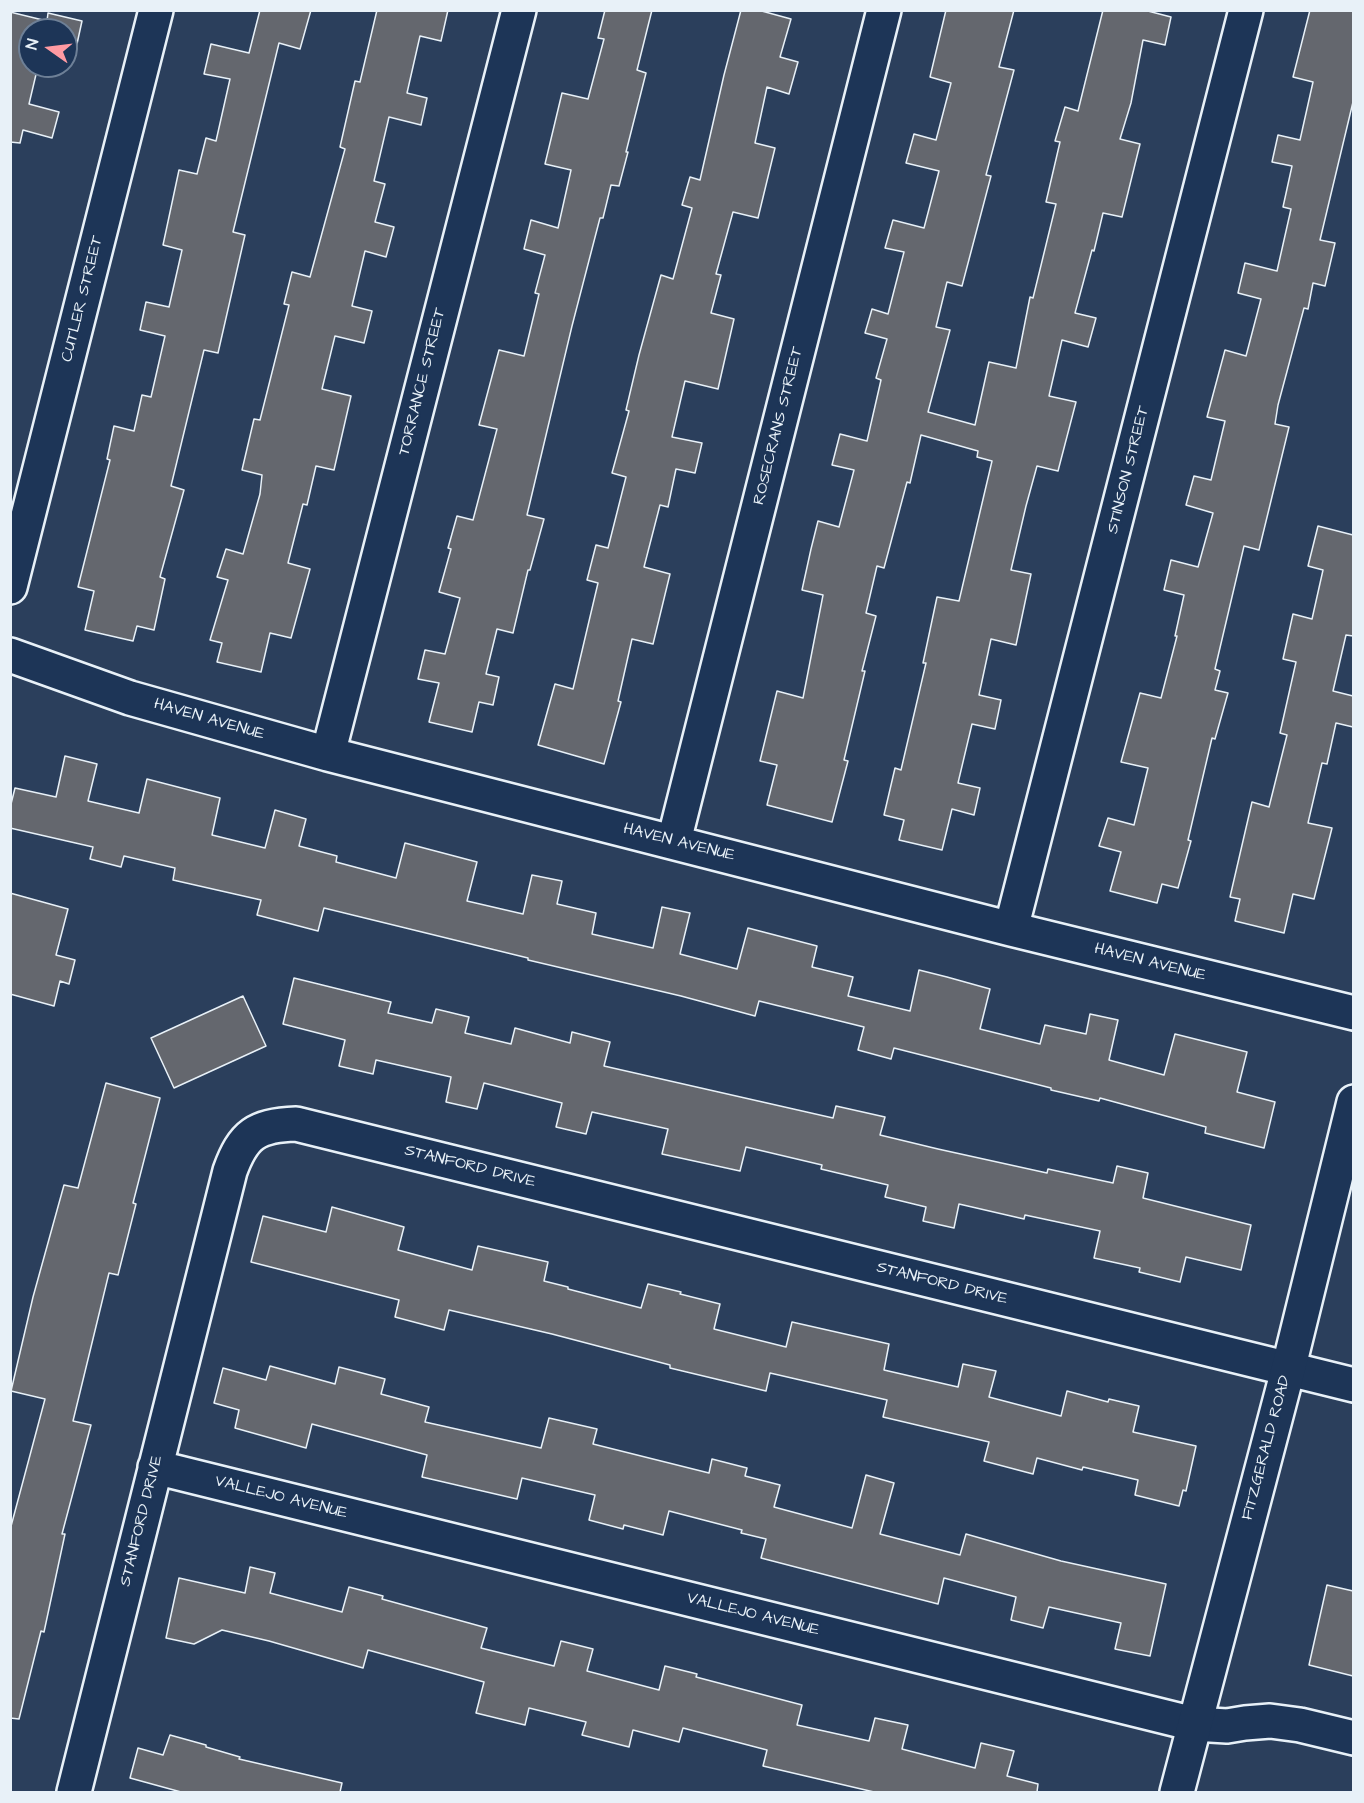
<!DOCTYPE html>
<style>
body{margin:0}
#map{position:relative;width:1364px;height:1803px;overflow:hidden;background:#2b3f5c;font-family:"Architects Daughter",sans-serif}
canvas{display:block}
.frame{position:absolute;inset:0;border:12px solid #e8f1f8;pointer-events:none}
.north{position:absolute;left:18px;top:18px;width:60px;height:60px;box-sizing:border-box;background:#1d3557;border:2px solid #6e8097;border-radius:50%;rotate:284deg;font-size:16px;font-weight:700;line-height:24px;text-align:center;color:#e8f1f8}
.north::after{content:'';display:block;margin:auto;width:21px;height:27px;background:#ff9aa2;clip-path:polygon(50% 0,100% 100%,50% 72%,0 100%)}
</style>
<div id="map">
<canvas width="1364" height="1803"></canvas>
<div class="frame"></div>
<div class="north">N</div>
</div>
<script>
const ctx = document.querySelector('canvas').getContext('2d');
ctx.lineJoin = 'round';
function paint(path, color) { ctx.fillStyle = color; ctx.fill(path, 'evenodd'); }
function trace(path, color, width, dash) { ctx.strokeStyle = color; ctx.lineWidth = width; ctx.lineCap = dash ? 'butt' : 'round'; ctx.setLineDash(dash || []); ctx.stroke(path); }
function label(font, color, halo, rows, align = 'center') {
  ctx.font = font + ' "Architects Daughter",sans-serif'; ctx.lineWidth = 4.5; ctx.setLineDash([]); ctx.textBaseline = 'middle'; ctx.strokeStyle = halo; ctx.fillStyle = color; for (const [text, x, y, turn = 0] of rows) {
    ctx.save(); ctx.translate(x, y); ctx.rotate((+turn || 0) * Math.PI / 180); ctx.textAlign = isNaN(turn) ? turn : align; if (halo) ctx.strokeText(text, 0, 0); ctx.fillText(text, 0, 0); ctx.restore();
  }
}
const building = new Path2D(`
 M260 10H311L300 49 279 43 233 232 245 235 218 353 204 350 171 486 184 490 160 577 165 579 154 630 137 626 133 641 85 630 94 591 78 587 110 460 107 459 114 426 134 431 142 395 151 397 165 336 140 330 146 302 169 307 182 250 163 245 179 170 197 174 206 138 216 141 230 79 204 74 211 44 249 53Z
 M377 10H448L441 41 420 36 407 93 427 98 421 125 389 117 374 181 385 184 375 222 394 227 386 257 365 251 352 306 372 311 364 343 335 336 322 389 351 396 334 470 316 466 307 505 303 504 288 563 310 569 291 638 270 633 261 672 217 662 222 643 210 640 228 580 217 577 226 549 243 554 260 494 262 475 242 470 254 419 260 420 289 305 284 304 292 272 310 277 345 149 340 147 355 81 360 82Z
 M605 10H652L637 70 646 73 626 152H628L619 186 611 185 603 218H600L572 326 527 515 544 519 530 570H528L513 633 497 629 486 674 499 677 493 705 479 702 472 732 429 722 439 683 418 679 425 650 445 654 460 598 439 592 451 549 448 548 457 516 473 520 497 429 479 425 499 350 524 356 539 294 535 293 545 255 524 249 531 220 558 228 571 170 545 164 562 93 588 99 604 39 598 38Z
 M741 10H758L791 19 780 57 798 62 789 94 767 87 755 143 775 148 758 218 733 212 716 274 721 275 711 313 734 319 718 389 685 381 672 437 702 443 695 473 676 469 668 507 660 505 644 567 670 574 653 644 632 639 618 701 621 702 604 764 538 745 555 684 573 689 598 583 587 580 596 545 608 548 626 477 612 473 629 411 626 410 639 355 661 275 673 279 692 208 682 205 690 177 700 180 724 75Z
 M946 10H1014L999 67 1014 70 986 175 991 176 962 286 947 282 936 327 950 330 928 412 975 425 989 362 1016 368 1030 297 1033 298 1056 204 1046 202 1060 142 1055 141 1065 107 1078 111 1103 10H1144L1171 17 1165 45 1143 40 1131 103 1120 139 1140 144 1122 217 1103 213 1094 251 1092 250 1075 313 1096 318 1088 347 1062 340 1049 396 1076 402 1058 471 1037 466 1026 506 1011 570 1031 574 1016 645 991 639 979 695 1001 700 995 729 972 724 958 783 980 788 974 815 952 809 942 850 899 840 904 820 884 815 895 768 901 770 926 663H923L937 597 959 601 992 461 977 457 978 451 921 435 910 483 907 482 884 568 877 566 866 613 876 616 862 671H865L844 760 848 761 832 822 767 805 777 765 760 761 777 691 803 698 823 595 802 590 811 549 818 521 839 527 854 470 832 465 840 434 867 441 881 380 876 378 887 339 865 333 872 309 888 314 904 252 885 248 893 220 924 228 939 171 906 163 914 134 936 140 951 83 930 77Z
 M1310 10H1353V102L1320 240 1335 243 1325 286 1313 283 1308 309 1304 308 1278 405 1275 424 1289 427 1259 550 1244 546 1215 669 1220 671 1215 690 1228 693 1215 739 1212 738 1188 840 1191 841 1178 888 1162 884 1157 903 1110 891 1121 852 1099 846 1108 818 1134 825 1148 768 1121 762 1140 693 1161 698 1177 636H1175L1184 595 1164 590 1171 560 1198 567 1213 513 1186 505 1194 476 1211 480 1225 421 1207 417 1225 350 1246 356 1261 299 1238 293 1245 263 1277 271 1291 209 1283 207 1292 166 1272 162 1278 135 1300 140 1313 82 1293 77Z
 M10 12 47 21 48 13 82 21 75 53 66 51V30H30V66H38L29 104 59 112 52 138 23 130 20 143 10 142Z
 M1318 526 1353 535V636L1346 635 1333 691 1353 696V727L1336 723 1327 764 1322 763 1308 823 1332 828 1314 899 1293 894 1284 933 1235 921 1240 899 1230 897 1252 802 1269 807 1287 735 1280 733 1296 662 1283 659 1293 614 1312 619 1323 570 1308 566Z
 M65 756 97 764 88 801 139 813 147 779 220 798 212 835 265 848 275 810 306 819 299 846 337 856 336 862 396 878 405 843 477 862 467 901 523 914 532 875 562 881 557 904 596 913 592 934 653 948 662 907 690 913 680 954 737 969 748 928 817 946 812 967 853 977 848 996 910 1011 919 970 947 977 990 989 980 1029 1040 1044 1045 1025 1086 1034 1090 1014 1118 1020 1109 1060 1164 1075 1175 1034 1247 1052 1237 1092 1275 1102 1264 1148 1205 1133 1206 1127 1100 1098 1099 1101 1051 1090V1088L894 1048 891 1059 858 1050 864 1027 759 1001 755 1016 681 996 528 960V958L324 908 318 931 257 915 261 900 173 880 175 868 124 856 121 867 90 859 93 847 10 828V808L15 788 56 797Z
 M10 893 68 909 56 955 75 960 69 984 60 981 54 1006 10 994Z
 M294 978 391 1002 388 1013 432 1023 436 1009 469 1017 465 1033 511 1044 515 1028 570 1043 572 1032 610 1042 604 1066 833 1118 836 1106 885 1117 880 1135 938 1149 1047 1173 1048 1169 1113 1183 1117 1166 1148 1173 1143 1198 1251 1225 1241 1270 1186 1257 1180 1282 1139 1272 1140 1268 1094 1258 1100 1231 1025 1215 1024 1219 959 1204 954 1228 923 1221 926 1207 885 1197 888 1185 821 1169 822 1165 746 1147 740 1171 662 1154 668 1129 592 1112 586 1134 556 1127 562 1103 484 1083 477 1109 446 1102 451 1077 376 1060 373 1074 339 1066 345 1040 283 1024Z
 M243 996 266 1046 174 1088 151 1038Z
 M106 1083 160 1098 133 1203 136 1204 118 1275 109 1273 73 1421 91 1425 62 1534H65L44 1632 41 1631 19 1719 10 1718V1530L45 1399 11 1391 33 1297 64 1185 78 1188Z
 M332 1207 404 1227 398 1250 472 1270 478 1246 548 1262 544 1281 568 1287V1289L641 1308 648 1284 681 1292 680 1294 720 1304 714 1329 786 1347 792 1322 889 1344 884 1370 958 1387 963 1364 996 1371 989 1397 1061 1416 1067 1391 1108 1402 1109 1399 1139 1406 1133 1432 1196 1446 1186 1491 1183 1490 1179 1506 1135 1495 1138 1480 1083 1467 1082 1470 1037 1458 1033 1474 984 1461 989 1442 883 1417 887 1400 770 1373 766 1391 670 1368V1365L552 1334 449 1310 444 1330 395 1317 399 1300 251 1262 263 1216 326 1232Z
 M270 1366 335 1384 339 1367 385 1379 381 1394 429 1407 425 1422 541 1448 549 1418 597 1429 593 1444 709 1473 712 1459 747 1468 745 1476 780 1485 774 1507 852 1528 866 1475 894 1483 880 1534 960 1555 966 1534 1061 1561 1166 1584 1150 1656 1115 1649 1121 1623 1049 1607 1043 1628 1011 1620 1016 1597 944 1578 938 1604 761 1558 766 1539 741 1533 742 1530 669 1511 663 1535 624 1525 623 1529 589 1520 595 1495 522 1478 517 1499 422 1477 427 1455 312 1424 306 1448 235 1428 239 1410 214 1403 223 1368 266 1380Z
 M250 1567 275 1573 270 1593 342 1612 349 1587 383 1596 382 1599 487 1628 481 1648 554 1666 561 1641 593 1649 587 1671 659 1690 665 1666 697 1674 696 1677 802 1705 797 1725 869 1741 875 1718 908 1725 902 1749 975 1768 981 1743 1014 1751 1007 1776 1038 1784 1037 1792H874L763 1766 767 1750 683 1728 679 1742 633 1730 629 1747 582 1735 586 1722 529 1708 525 1725 476 1713 484 1682 368 1650 363 1668 269 1641 222 1630 194 1644 166 1638 179 1578 245 1593Z
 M1327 1585 1353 1591V1676L1309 1665Z
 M170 1735 206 1745V1747L240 1757 239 1759 342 1783 340 1792H181L130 1778 138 1748 163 1755Z`);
const minor = new Path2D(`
 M10 587 156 10
 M10 655 130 698 328 754 1011 929 1354 1013
 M328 754 519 10
 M674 841 884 10
 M1011 929 1246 10
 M155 1467 1194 1724 1227 1726 1245 1723 1270 1721 1300 1725 1354 1738
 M74 1792 230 1171C243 1135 256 1125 296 1124L1354 1385`);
const secondary = new Path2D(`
 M1177 1792 1288 1370 1354 1102`);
const streetNames = [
 ["CUTLER STREET",83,299,-76],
 ["TORRANCE STREET",423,382,-76],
 ["ROSECRANS STREET",779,426,-76],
 ["STINSON STREET",1129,470,-76],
 ["HAVEN AVENUE",209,720,16],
 ["HAVEN AVENUE",679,843,14],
 ["HAVEN AVENUE",1150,963,14],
 ["STANFORD DRIVE",470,1167,14],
 ["STANFORD DRIVE",942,1284,14],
 ["FITZGERALD ROAD",1267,1448,-75],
 ["VALLEJO AVENUE",281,1498,14],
 ["STANFORD DRIVE",142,1521,-76],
 ["VALLEJO AVENUE",753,1615,14]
];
paint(building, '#64676e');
trace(building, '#e8f1f8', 1.5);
trace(minor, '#e8f1f8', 38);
trace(secondary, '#e8f1f8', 38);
trace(minor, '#1d3557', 33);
trace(secondary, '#1d3557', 33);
label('16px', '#e8f1f8', '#1d3557', streetNames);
</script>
